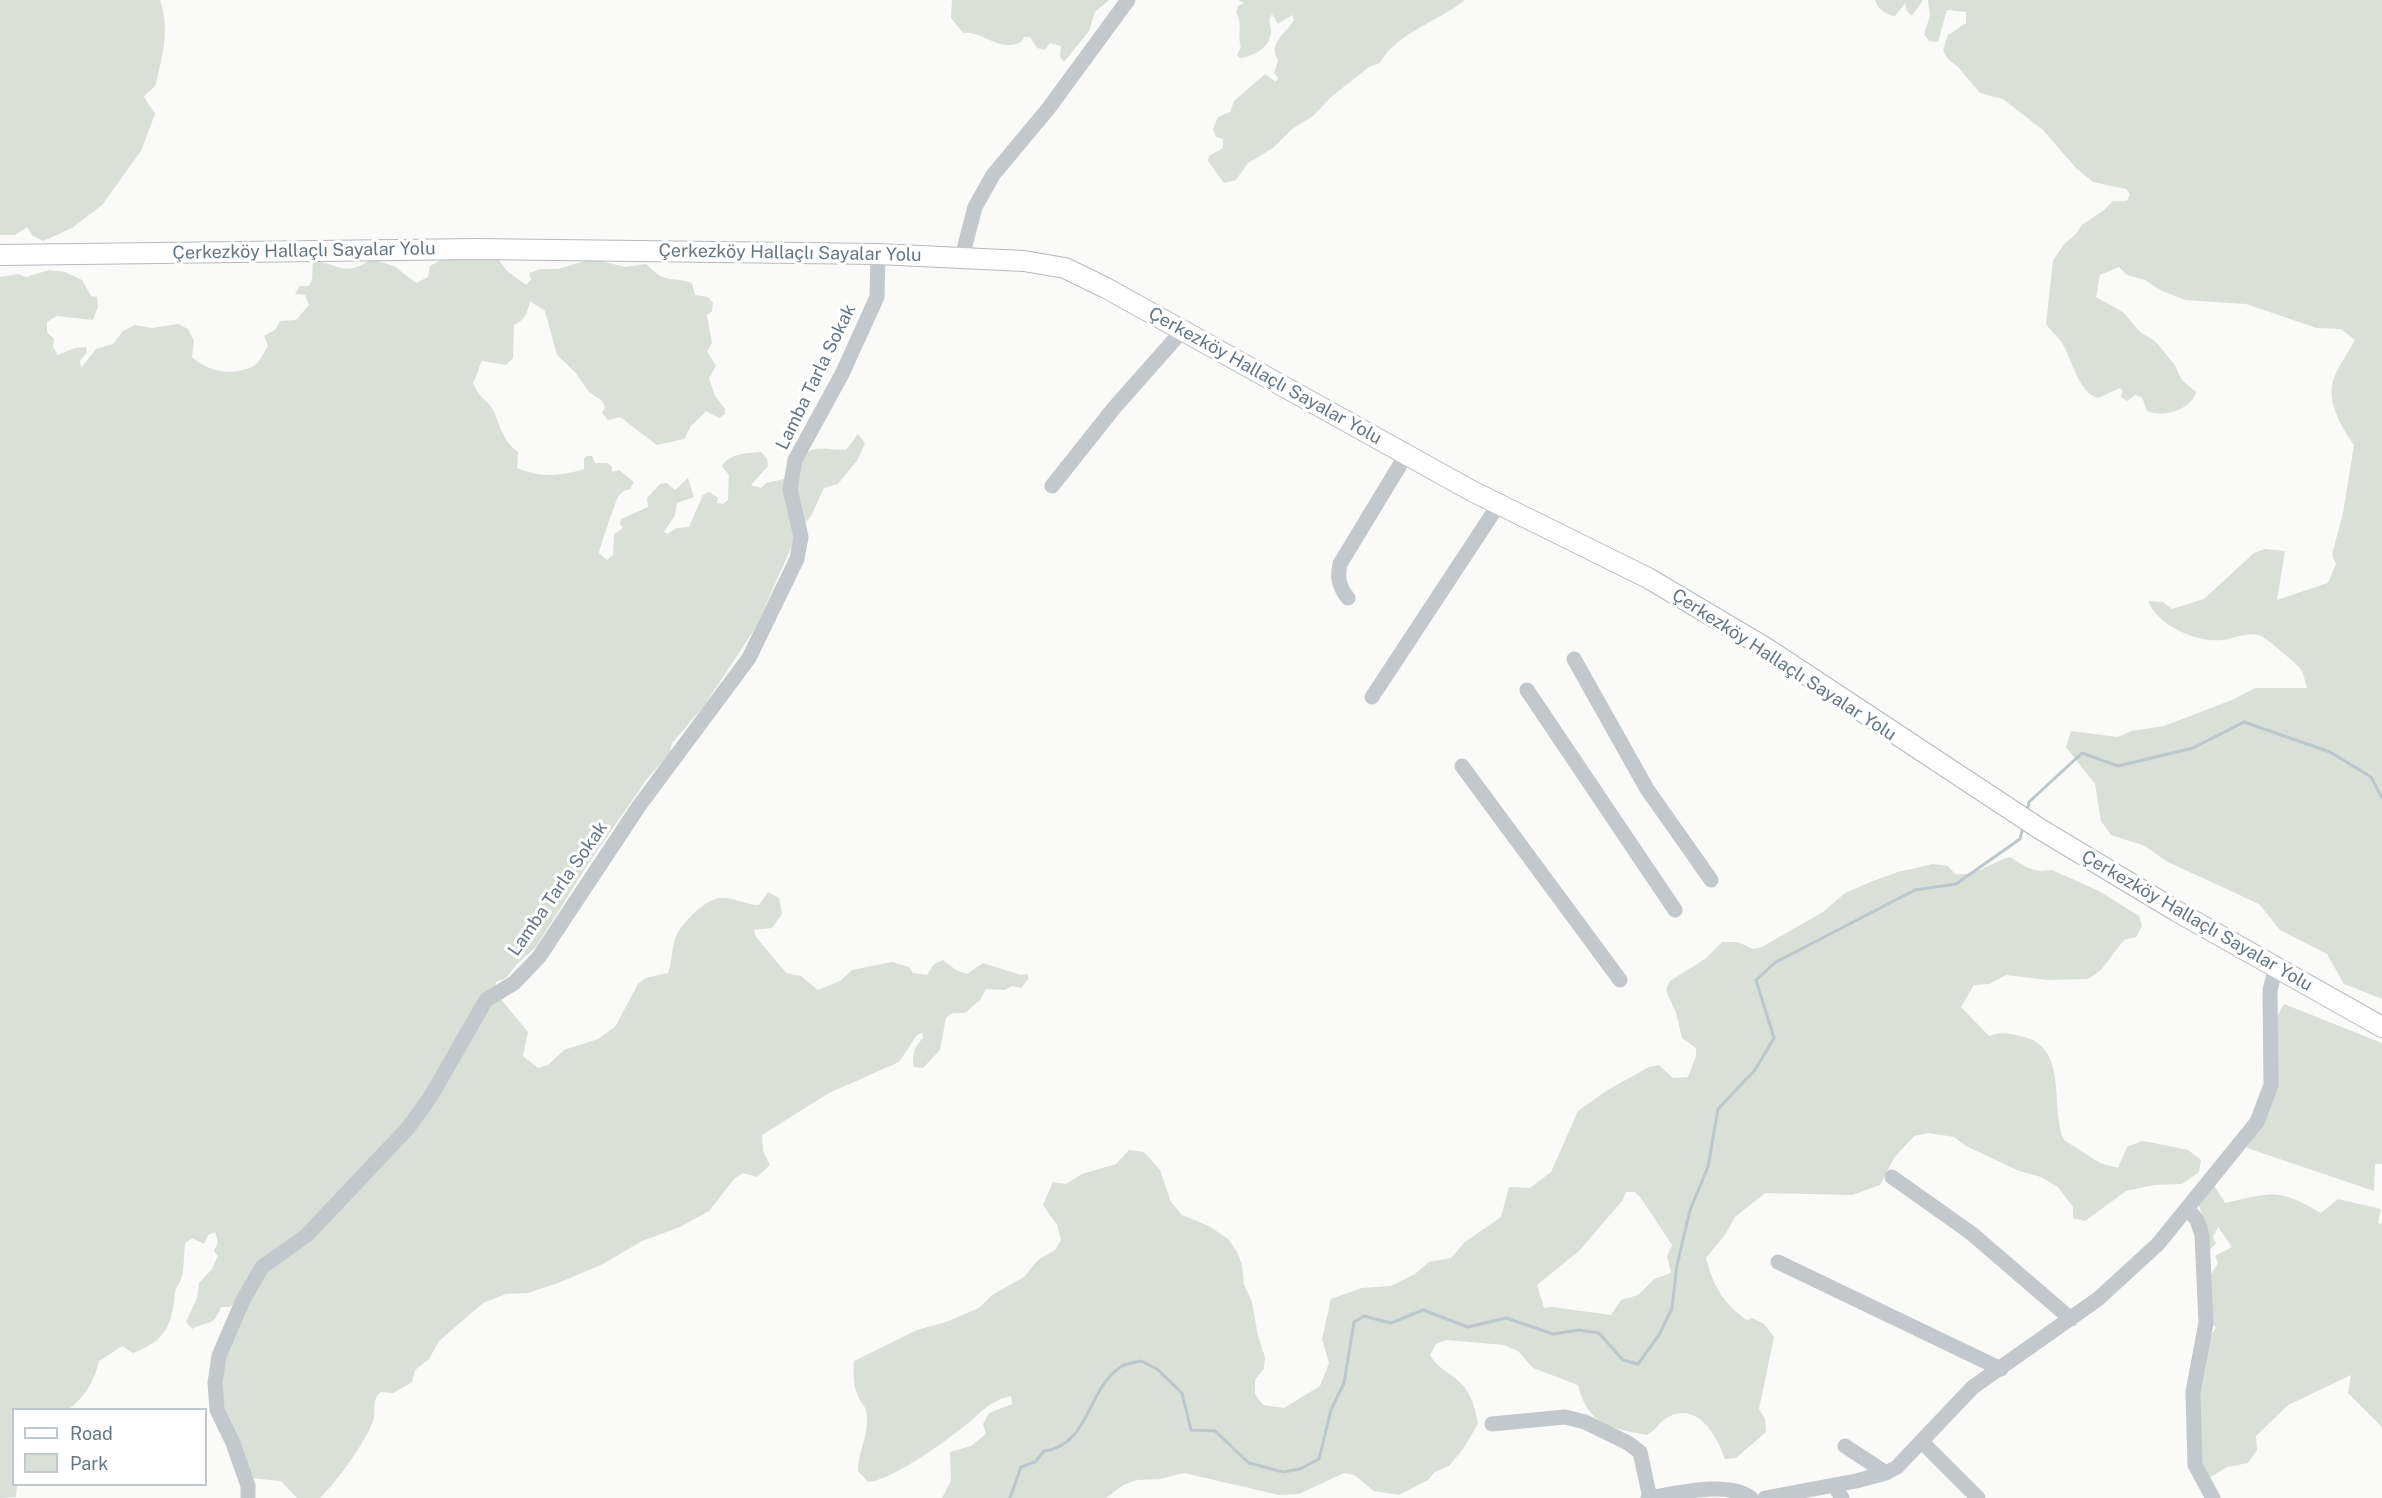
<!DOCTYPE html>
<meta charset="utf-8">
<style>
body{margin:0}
#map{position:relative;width:2382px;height:1498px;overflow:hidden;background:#fafaf8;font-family:"Public Sans",sans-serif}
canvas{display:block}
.legend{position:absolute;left:12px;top:1408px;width:195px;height:78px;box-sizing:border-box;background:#fff;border:2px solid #c1c8cd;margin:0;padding:8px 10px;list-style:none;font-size:18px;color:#657683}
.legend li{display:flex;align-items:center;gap:12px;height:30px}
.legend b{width:30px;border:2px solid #c1c8cd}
</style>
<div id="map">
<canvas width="2382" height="1498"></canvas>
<ul class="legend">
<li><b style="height:8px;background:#fff"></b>Road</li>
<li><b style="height:16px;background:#dadfd7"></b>Park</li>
</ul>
</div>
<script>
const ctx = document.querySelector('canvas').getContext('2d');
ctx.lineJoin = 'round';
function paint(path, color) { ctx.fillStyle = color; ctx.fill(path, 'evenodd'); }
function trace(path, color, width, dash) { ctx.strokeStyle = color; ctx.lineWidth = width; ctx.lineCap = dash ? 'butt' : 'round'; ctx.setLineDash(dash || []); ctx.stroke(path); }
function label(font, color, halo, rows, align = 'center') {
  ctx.font = font + ' "Public Sans",sans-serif'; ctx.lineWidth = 6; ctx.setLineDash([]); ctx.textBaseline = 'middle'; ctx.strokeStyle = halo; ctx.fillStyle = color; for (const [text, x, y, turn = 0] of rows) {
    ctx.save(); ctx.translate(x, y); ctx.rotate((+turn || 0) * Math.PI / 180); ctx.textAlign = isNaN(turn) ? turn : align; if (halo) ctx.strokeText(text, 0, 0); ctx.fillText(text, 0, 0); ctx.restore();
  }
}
const green = new Path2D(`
 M0 0H160C170 31 163 53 156 83 154 90 147 91 144 97L155 114 141 151 102 205 72 228 43 241 33 236 27 227 15 235H0Z
 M952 0H1109L1095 12 1089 31 1064 62 1060 57 1061 46 1050 43 1045 50 1037 48 1030 37H1024L1021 42C997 53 985 31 963 33L951 18Z
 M1238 0H1465C1439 21 1396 33 1380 63L1369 67 1331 97 1313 116 1292 129 1273 148 1248 163 1236 180 1224 183 1208 161 1209 156 1223 148V139L1216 137 1213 129 1218 117 1230 112 1234 101 1265 74 1276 82 1278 78 1274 73 1278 60C1267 42 1288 32 1294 20L1292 15 1278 24 1272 14C1267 21 1271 24 1271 32 1270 48 1254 56 1240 58L1237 55 1241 47C1237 35 1243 22 1236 13L1238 6 1244 3Z
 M1875 0H1923L1912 16 1907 11 1905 3 1895 16C1886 15 1878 9 1875 0Z
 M1928 0H2382V999L2344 984 2327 954 2280 930 2259 904 2166 861 2145 846 2111 835 2101 821 2095 784 2066 747 2071 731 2118 737 2131 731 2164 726 2232 700 2255 688H2307C2305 681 2303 671 2298 666 2294 662 2268 640 2263 637 2250 630 2235 639 2222 640 2197 643 2157 625 2148 601L2163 602 2172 609 2204 599 2254 553 2265 549 2285 551 2277 600 2328 583 2336 564 2332 554 2343 513 2354 445C2342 428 2325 400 2334 378 2339 365 2348 353 2355 340L2341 329 2317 328 2246 304 2185 300 2160 290 2145 280 2127 275 2119 267 2100 275 2096 297 2123 312 2140 332 2155 341 2174 364 2182 380 2196 392C2192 410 2162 418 2147 411L2142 397 2135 395 2127 401 2121 397 2123 391 2120 388 2098 398C2078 393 2072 358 2062 343 2057 335 2050 331 2046 324L2053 261 2064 244 2075 235 2082 225 2104 210 2113 201H2127L2130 194 2126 189 2093 182 2076 168 2043 130 2003 99 1980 93 1958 67 1948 59 1943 50 1948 35 1966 23V12L1947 10 1938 42 1929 41 1924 34 1930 16Z
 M459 256 498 259 507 271 526 285 531 280 529 273 541 269H558L593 259 625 267 646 264C668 286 668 275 692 283L695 295 708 297 713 303 712 311 707 315 712 343 707 351 716 366 709 378 715 396 725 409V414L719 418 706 411 691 426 684 439 657 445 620 417 608 420 602 413 605 407 602 401 589 392 575 372 557 355 545 311 530 301C527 313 526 319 514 325L513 358 506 365 482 361C478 368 478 375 473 382 478 399 489 400 494 412 501 428 503 441 518 452L517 468C539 478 562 476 584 469V459L587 456H592L595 463H608L612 467V472L619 470 634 482 630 489C625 490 621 492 618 497 616 500 599 550 599 553L607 560 613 555 614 534 623 528 620 524 621 519 648 507 647 498 660 484 667 483 675 490 688 478 694 497 677 503 675 515 664 532 667 534 677 528 689 527 703 495 709 492 718 498 717 503 723 504 728 500 729 475 722 466C731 452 746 454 761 452L767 459 768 466 751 485 761 488 766 483 789 478C810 444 807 448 846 450L858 434 865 443 858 459 838 484 824 488 811 516 798 532 756 627 704 706 672 743 670 753 647 779 588 864 536 947 517 964 506 978 496 982 495 992 528 1032 523 1056 538 1068 548 1065 564 1050 598 1039 615 1027 638 984 646 978 668 973C673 960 671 946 677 934 685 920 704 901 719 898 731 896 746 905 759 905L768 892 779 898 782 914 772 928 754 930 756 937 786 973 801 976 818 990 840 981 852 970 892 962 909 967 913 973 927 975 934 964 943 960 956 970 967 974 983 963 1021 975 1027 974 1029 978 1021 988 1012 986 1005 990 986 989 980 1000 965 1013H952L946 1018 940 1050 923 1068 914 1067C911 1055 915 1046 923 1038L922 1033 917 1035 899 1062 829 1093 762 1135 763 1151 770 1165 757 1177 743 1173 734 1179 709 1211 680 1227 642 1241 601 1265 558 1283 528 1293 506 1294 483 1303 439 1341 429 1359 415 1370 412 1382 393 1393 381 1392C372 1399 375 1408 374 1417 370 1437 335 1484 320 1498H297L281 1481 251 1478 218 1399 238 1299 230 1307H221C213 1328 208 1320 192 1329L186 1322 197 1298 199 1283 212 1269 218 1256 214 1251 218 1242 215 1232 208 1235 204 1244 192 1238 185 1243C184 1254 184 1271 181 1280 179 1285 175 1288 175 1293 172 1326 165 1341 133 1353L122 1346 99 1361C95 1380 84 1398 69 1409L14 1410V1484L17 1485 16 1497 0 1498V277L18 274 26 277 49 270 65 272 82 280 91 296 97 297 98 307 93 320 57 316 47 322V332L54 339 53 347 58 355 75 348 86 347 87 352 80 361 81 368 96 349 113 344 123 331 135 325 152 328 178 324 188 329 194 341 192 357C209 373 234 376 254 366 260 362 264 352 268 346L264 336 275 330 280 321 296 320 309 305 305 295 295 294 300 286H309L312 280 313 261C336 262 345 279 371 259L394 266 416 283 428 277 430 266 441 260Z
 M2010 857 2026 867 2039 871 2052 870 2099 891 2139 916 2142 926 2136 937 2124 940 2101 970 2088 979 2048 980 2006 975 1989 984 1974 985 1961 1007 1989 1036C2002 1032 2007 1033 2020 1036 2070 1045 2049 1106 2064 1140L2100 1163 2118 1168 2127 1147 2142 1141 2154 1143 2188 1150 2201 1160 2199 1172 2182 1184 2154 1185 2126 1191 2085 1221 2073 1218V1207L2058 1187 2041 1177 2019 1171 1966 1146 1954 1137 1929 1133 1914 1136 1894 1158 1880 1185 1852 1195 1765 1193 1735 1217 1725 1235 1706 1258C1713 1285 1723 1304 1747 1320L1752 1318 1764 1324 1774 1337 1759 1409 1765 1419 1766 1432 1736 1458 1725 1459C1716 1433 1695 1399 1665 1419 1658 1424 1655 1431 1647 1435 1611 1428 1588 1426 1578 1385L1533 1368 1518 1351 1504 1345 1447 1340 1436 1344 1430 1355C1436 1366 1445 1370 1455 1378 1470 1389 1475 1406 1478 1424L1463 1449 1449 1466 1435 1472 1428 1480 1399 1495 1374 1491 1354 1475 1344 1473 1299 1494 1279 1495 1184 1473 1160 1479 1137 1480 1123 1485 1106 1498H942L951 1481 950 1452 971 1446 986 1434 983 1424 989 1413 1012 1404 1011 1396C993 1400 985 1408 972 1420 950 1438 894 1480 868 1482L858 1471C858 1450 871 1432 866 1410 865 1406 861 1403 859 1398 853 1387 853 1374 854 1361L917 1330 946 1322 979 1308 992 1295 1024 1277 1038 1260 1055 1250 1061 1240 1057 1225 1043 1205 1053 1182 1066 1184 1082 1174 1116 1164 1129 1150 1144 1152 1160 1170 1171 1202 1182 1215 1209 1226 1228 1239 1237 1252 1242 1265 1244 1285 1252 1302 1258 1336 1265 1357 1264 1368 1255 1380V1394L1263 1405 1284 1408 1320 1386 1329 1363 1322 1339 1331 1299 1362 1288 1391 1286 1415 1274 1429 1262 1451 1258 1465 1242 1501 1217 1509 1187 1530 1188 1551 1172 1578 1111 1606 1091 1649 1067 1659 1065 1673 1078 1688 1077 1696 1056V1048L1682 1038 1676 1013 1666 990 1670 981 1705 959 1722 942H1738L1753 949 1762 947 1823 912 1845 893 1873 881 1898 872 1933 864 1948 866 1955 874C1979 876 1988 863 2010 857ZM1626 1192H1635L1641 1198 1672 1245 1667 1256 1671 1273 1654 1279 1638 1295 1621 1300 1611 1315 1552 1307 1544 1308 1537 1285 1579 1251 1622 1201Z
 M2284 1004 2382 1043V1164H2375L2374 1191 2247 1148 2272 1070V1025Z
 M2212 1182 2225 1203C2272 1192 2279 1188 2321 1213L2338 1199 2381 1209 2378 1223 2382 1224V1427L2348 1393 2351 1375 2288 1405 2256 1436 2257 1450 2248 1463 2227 1467 2209 1478 2197 1460 2194 1392 2205 1343 2216 1328 2208 1318 2207 1281 2218 1263 2215 1256 2232 1247 2218 1227 2213 1237 2216 1243 2208 1252 2206 1224 2198 1204Z`);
const stream = new Path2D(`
 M2027 812 2029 802 2082 753 2118 766 2193 748 2244 722 2330 752 2371 777 2382 798
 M1010 1498 1021 1467 1035 1462 1044 1451C1089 1445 1087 1391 1119 1368 1124 1363 1134 1363 1141 1361L1157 1369 1182 1393 1191 1430 1215 1431 1249 1463 1283 1472 1300 1469 1319 1459 1331 1410 1344 1383 1354 1322 1364 1316 1391 1323 1423 1310 1468 1327 1506 1318 1553 1334 1579 1330 1599 1333 1623 1360 1638 1364 1659 1335 1672 1308 1677 1265 1690 1210 1708 1167 1718 1109 1755 1070 1774 1038 1756 980 1776 962 1915 890 1956 884 2020 839 2023 827`);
const minor = new Path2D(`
 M962 257 975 207 993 175 1048 109 1128 0
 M1052 486 1114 408 1183 330
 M1348 598C1339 587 1337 578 1340 564L1406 455
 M1574 659 1647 789 1711 880
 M1527 690 1675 910
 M1372 697 1499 504
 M1462 766 1620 980
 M1892 1177 1971 1233 2071 1319
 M2187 1208 2197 1220 2202 1235 2206 1323 2193 1392 2195 1465 2213 1498
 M1778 1262 2001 1369
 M1492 1424 1565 1417 1585 1422 1628 1443 1640 1452 1650 1498
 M1922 1442 1978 1498
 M1845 1446 1886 1473
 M1834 1485 1842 1498
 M248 1498V1486L233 1443 217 1410 215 1383 219 1356 243 1300 262 1267 307 1235 408 1128 431 1096 486 1000 514 983 539 957 639 806 749 658 797 559 801 537 790 489 795 460 842 374 877 297 878 254
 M1648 1498C1676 1494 1727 1480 1751 1498
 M1765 1498 1856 1481 1886 1473 1897 1467 1973 1387 2098 1299 2158 1244 2257 1122 2271 1085 2270 990 2276 967`);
const major = new Path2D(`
 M0 255 476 249 878 254 1024 261 1065 268 1106 288 1472 491 1648 578 1766 648 2040 829 2178 912 2382 1027`);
const streetNames = [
 ["Çerkezköy Hallaçlı Sayalar Yolu",304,251,-1],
 ["Çerkezköy Hallaçlı Sayalar Yolu",790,253,1],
 ["Çerkezköy Hallaçlı Sayalar Yolu",1265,376,29],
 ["Lamba Tarla Sokak",816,377,-64],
 ["Çerkezköy Hallaçlı Sayalar Yolu",1784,665,33],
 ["Lamba Tarla Sokak",558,889,-55],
 ["Çerkezköy Hallaçlı Sayalar Yolu",2197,921,30]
];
paint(green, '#dadfd7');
trace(stream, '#bbc7cb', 3);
trace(major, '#b5babe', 22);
trace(minor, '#c3c8cc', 15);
trace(major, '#fff', 20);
label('18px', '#657683', '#fff', streetNames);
</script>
